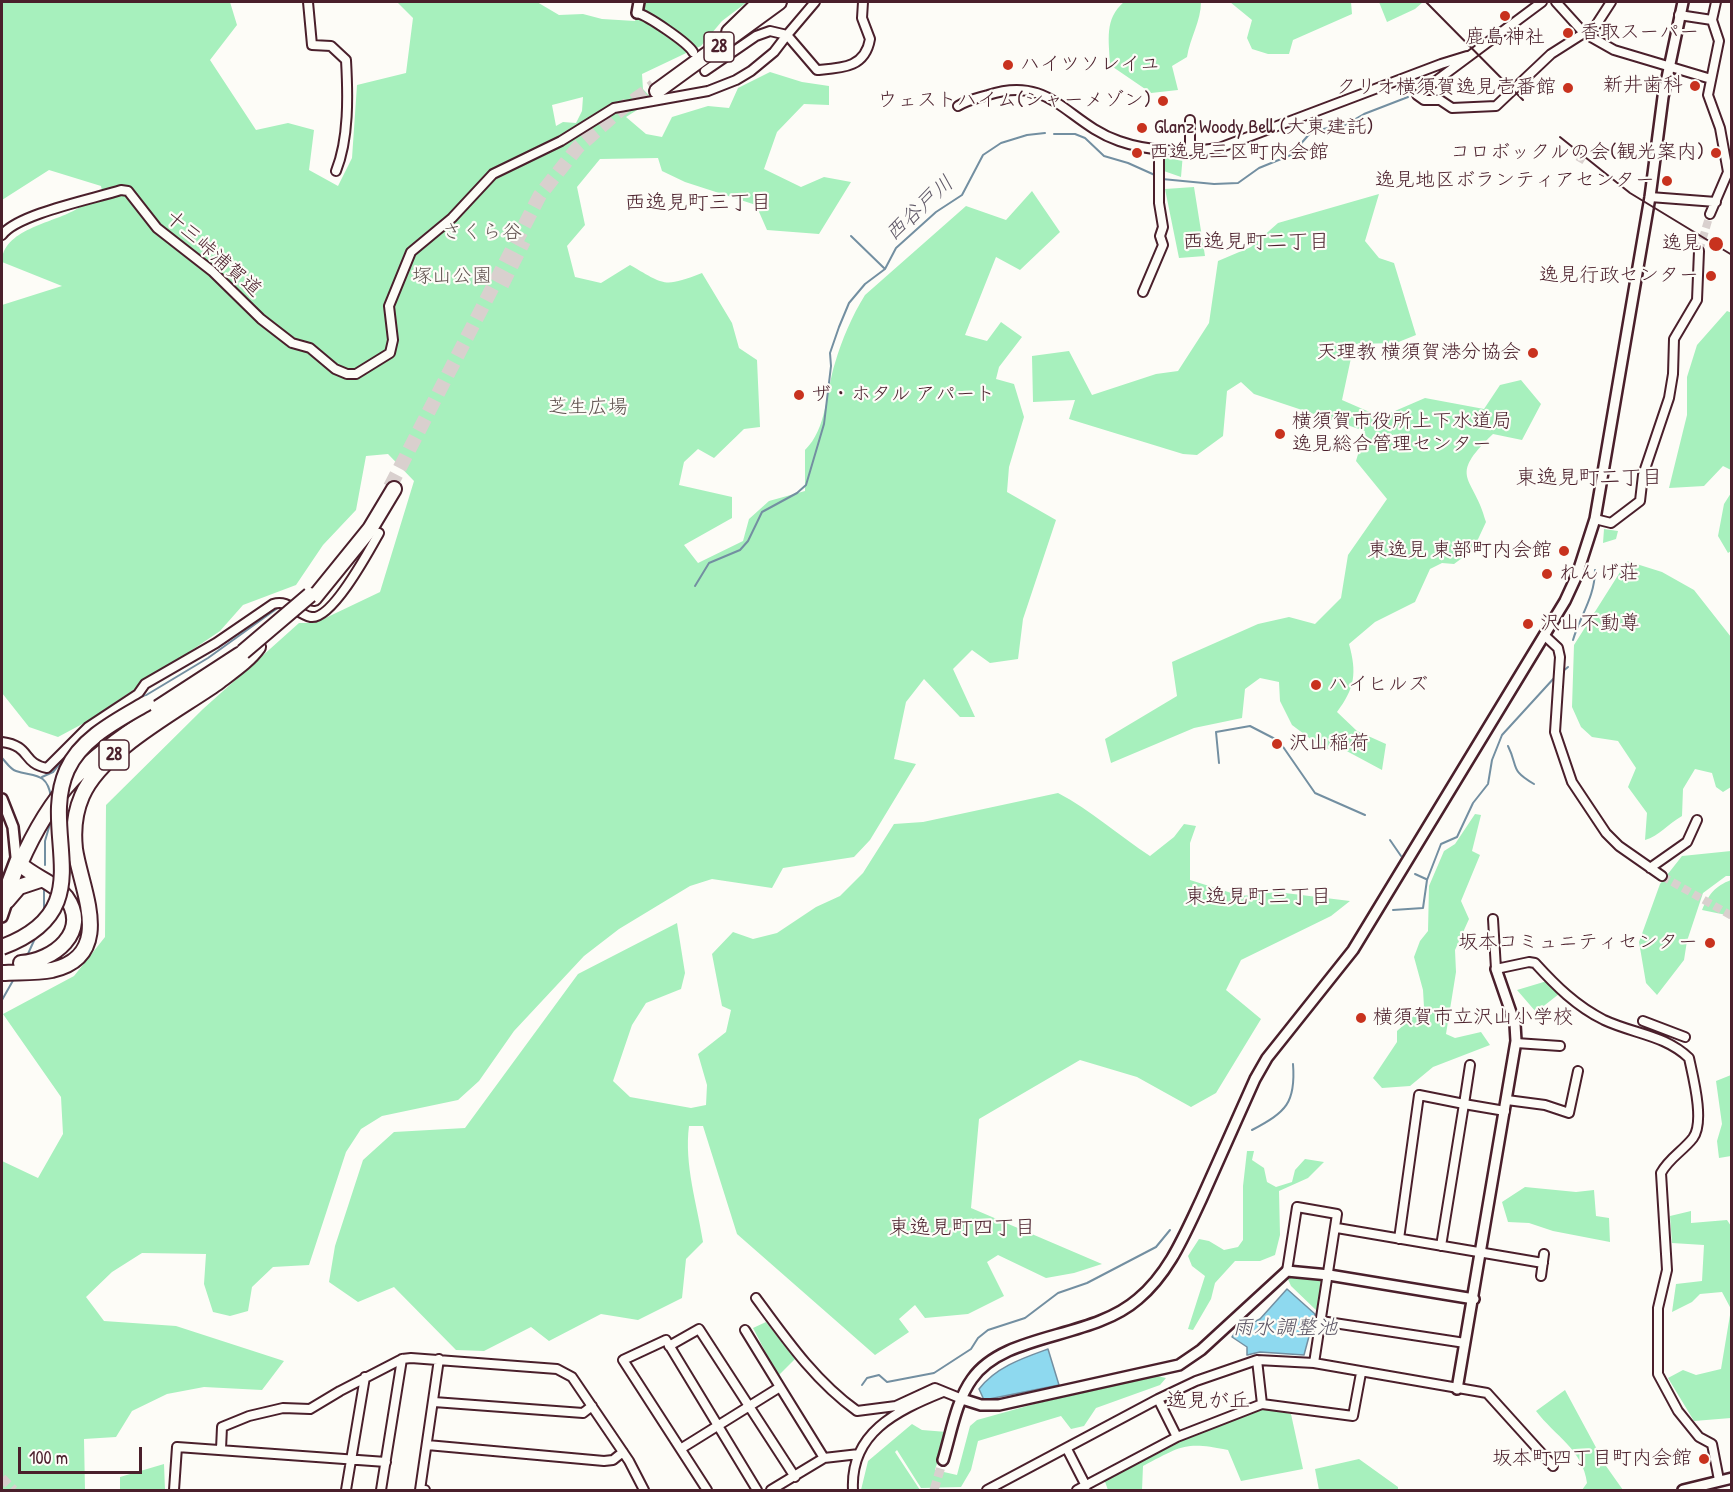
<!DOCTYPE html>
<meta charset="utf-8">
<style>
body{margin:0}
#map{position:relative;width:1733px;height:1492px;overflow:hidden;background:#fdfcf7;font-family:"Patrick Hand",sans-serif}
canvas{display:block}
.frame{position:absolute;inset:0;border:3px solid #4a1f2b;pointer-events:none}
.scale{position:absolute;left:18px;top:1447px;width:124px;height:27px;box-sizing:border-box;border:3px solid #4a1f2b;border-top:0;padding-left:8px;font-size:18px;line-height:21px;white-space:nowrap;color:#4a1f2b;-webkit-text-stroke:4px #fdfcf7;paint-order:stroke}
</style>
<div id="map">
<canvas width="1733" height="1492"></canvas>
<div class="frame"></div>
<div class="scale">100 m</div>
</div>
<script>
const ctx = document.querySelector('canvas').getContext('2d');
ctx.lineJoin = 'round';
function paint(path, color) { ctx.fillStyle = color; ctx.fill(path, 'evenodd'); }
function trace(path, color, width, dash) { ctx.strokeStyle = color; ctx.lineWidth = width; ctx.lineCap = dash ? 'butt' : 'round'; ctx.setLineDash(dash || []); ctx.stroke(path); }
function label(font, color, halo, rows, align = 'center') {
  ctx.font = font + ' "Patrick Hand","Klee One",sans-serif'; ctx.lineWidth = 4.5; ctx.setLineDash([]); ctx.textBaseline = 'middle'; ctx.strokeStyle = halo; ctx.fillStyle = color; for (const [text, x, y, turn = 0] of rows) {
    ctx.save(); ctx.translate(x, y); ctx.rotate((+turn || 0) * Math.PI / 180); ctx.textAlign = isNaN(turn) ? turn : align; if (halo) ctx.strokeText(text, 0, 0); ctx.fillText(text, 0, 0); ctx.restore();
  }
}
const green = new Path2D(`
 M2 2H230L237 25 210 60 256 130 288 123 314 130 309 170 338 186 352 158 357 85 406 73 413 18 397 2H537L559 15 583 14 602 19 635 21 643 2H747L722 21 701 46 642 74 643 89 653 100 626 117 646 134 662 137 672 117 708 106 729 108 738 88 770 72 802 82 829 86V105L804 104 777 132 764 169 801 187 824 177 851 182 819 234 767 230 756 205 685 182 662 171 658 158 600 159 577 187 585 225 567 246 575 277 601 283 630 265C665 285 663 288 702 273L732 323 739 348 757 360 760 427 744 429 714 458 698 449 684 462 679 485 732 497V518L684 545 698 563 743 541 749 519 769 501 805 491V450C827 429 826 391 835 363 842 339 852 316 865 295L966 206 1006 220 1032 191 1060 232 1020 270 996 257 965 335 987 341 1001 322 1022 337 999 367 996 379 1014 384 1024 417 1009 467 1007 492 1056 520 1023 619 1018 659 990 663 972 650 953 669 975 717H960L924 679 906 702 894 759 916 764 870 840 854 857 783 868 772 888 712 879 690 886 619 929 584 956 514 1031 479 1081 458 1100 382 1116 361 1129 346 1152 309 1265 273 1267 252 1287 248 1311 230 1316 213 1312 204 1284 206 1254 142 1253 112 1272 86 1297 104 1321 176 1326 284 1361 262 1390 204 1387 167 1394 132 1411 116 1437 84 1439 85 1490H2V1161L38 1178 63 1134 61 1097 3 1014 74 976 105 937 106 805 203 709 299 623H315L380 592 414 481 388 454 366 456 356 510 323 545 296 585 243 605 220 631 86 722 58 737 29 727 2 693V305L62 286 2 262C2 230 52 223 75 210 84 205 93 198 102 191L101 186 49 170 2 200ZM583 97 582 111 576 123 563 122 556 126 552 105Z
 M1124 2H1201C1201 21 1190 38 1187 57L1172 66 1178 90 1151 93 1110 65C1109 40 1104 19 1124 2Z
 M1230 2H1351L1352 14 1293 40 1289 54H1268L1252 49 1247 38 1252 20Z
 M1379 2H1423L1415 9 1387 22Z
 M1161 151 1183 153 1181 177 1161 170Z
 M1194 187 1205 256 1179 258 1165 189Z
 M1379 194 1365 241 1379 258 1394 263 1416 335 1396 343 1354 344 1342 400 1381 417 1425 398 1484 409 1500 385 1521 380 1541 404 1522 440 1493 434C1446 479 1474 475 1486 522L1473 550 1454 564 1442 563 1430 569 1415 602 1375 622 1349 644C1357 673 1355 688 1337 712L1357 731 1386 744 1382 770 1341 748 1324 749 1292 725 1280 701 1279 682 1260 678 1245 689 1242 718 1194 728 1111 763 1105 739 1177 696 1172 662 1258 624 1289 617 1315 624 1341 598 1348 555 1387 499 1356 461 1365 431 1254 394 1241 382 1227 391 1223 436 1197 455 1183 454 1069 419 1075 400 1033 402 1032 356 1069 351 1092 395 1156 374 1178 371 1209 323 1218 261 1251 247 1278 223Z
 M1727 311 1732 313 1731 470 1723 466 1704 486 1669 488 1687 415V377L1697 345Z
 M1731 493V551L1728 553 1718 536 1724 504Z
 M1604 529 1618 531 1616 539 1603 543Z
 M1627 561 1662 572 1694 590 1731 637V787L1723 792 1716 787 1712 773 1695 769 1683 789 1682 816C1668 824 1659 836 1645 840L1647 813 1628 787 1636 768 1618 741 1592 737 1581 727 1572 707 1574 645Z
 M1058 793C1091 810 1119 836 1150 856L1174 837 1184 824 1196 826 1190 843V880L1241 896 1277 892 1350 901 1331 916 1241 960 1226 990 1261 1019 1216 1093 1191 1107 1137 1077 1080 1060 979 1119 971 1208 1102 1264 1074 1273 1046 1278 998 1255 987 1262 1004 1296 968 1314 925 1318 915 1305 899 1319 909 1332 875 1355 737 1234 703 1126H689C684 1165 697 1203 703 1242L686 1259 682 1298 638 1320 601 1314 549 1341 531 1327 484 1351 456 1350 394 1287 358 1302 329 1282 335 1246 363 1160 394 1132 465 1128 578 974 677 923 685 973 681 989 646 1003 632 1025 613 1081 630 1097 691 1108 706 1105 707 1085 698 1054 726 1032 731 1010 722 1006 712 954 733 932 753 939 777 933 816 907 840 896 863 873 894 824 923 822Z
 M1475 814 1481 815 1472 851 1480 855 1461 901 1469 919 1455 950 1456 972 1446 1034 1455 1038 1481 1032 1490 1045 1433 1067 1410 1086 1382 1088 1373 1078 1397 1042V1031L1424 1007 1423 990 1414 957 1420 941 1428 931 1429 886 1444 851 1455 844Z
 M1731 851V876H1726L1703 893 1687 941 1684 960 1657 995 1646 983 1639 942 1660 884 1682 856Z
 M1731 880V916L1702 910C1709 894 1715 886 1731 880Z
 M1547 981 1559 994 1536 1012 1517 990Z
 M1731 1075V1156L1719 1158 1717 1141 1722 1124 1716 1081Z
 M1247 1151H1254L1252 1160 1264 1168 1267 1182 1276 1187 1292 1182 1295 1170 1305 1159 1324 1162 1308 1178 1279 1191 1280 1235 1275 1255 1260 1261H1235L1215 1283 1211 1299 1193 1330 1188 1329 1205 1276 1192 1266 1188 1256 1199 1239 1209 1241 1224 1250 1238 1247 1243 1240V1186Z
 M1525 1187 1576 1192 1594 1190 1596 1216 1609 1218 1610 1242 1553 1231 1529 1223 1508 1222 1502 1202Z
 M1691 1211V1223L1727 1220 1731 1226V1418L1694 1421 1668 1378 1683 1370 1696 1375 1721 1369 1731 1309 1722 1292 1700 1294 1692 1302 1672 1312 1676 1284 1702 1281 1704 1245 1672 1243 1670 1216Z
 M1296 1274 1325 1278 1317 1311 1291 1286 1287 1277Z
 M766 1322 795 1359 778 1376 753 1328Z
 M1157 1376 1166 1378 1160 1385 1096 1408 1084 1426 1071 1429 1061 1416 978 1441 971 1470 961 1487 921 1488 897 1450 895 1452 920 1490H861L868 1461 912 1424 922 1430 947 1432 935 1470 957 1475 970 1426 977 1420 1038 1403Z
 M1565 1390 1606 1466 1623 1490H1582L1587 1483C1583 1450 1555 1436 1536 1411Z
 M1263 1408 1291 1414 1303 1469 1241 1481 1228 1450C1185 1441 1181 1446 1143 1466L1142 1490H1108L1104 1479 1168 1445Z
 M1359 1459 1398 1487V1490H1319L1315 1469Z
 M164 1464 165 1490H120V1477Z`);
const water = new Path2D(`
 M1287 1289 1315 1314 1304 1355 1260 1352 1247 1355V1347L1232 1337 1236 1331 1260 1319Z
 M1048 1349 1059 1385 984 1400 979 1389C996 1367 1023 1358 1048 1349Z`);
const stream = new Path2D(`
 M1054 134H1075L1085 138 1104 156 1128 163 1157 176
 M1162 179 1214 184 1238 183 1259 168 1291 155 1312 131 1345 125 1364 114 1408 97
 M851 236 885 269 896 248 936 212 962 195 983 155 1001 143 1027 135 1045 133
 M695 586 709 563 740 550 748 541 762 512 797 493 806 485 824 424 831 366 830 353 839 327 849 303 865 284 885 269
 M303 618 318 620 331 612
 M1573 640C1580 616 1595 597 1595 570
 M1562 672 1568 667
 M113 715 208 658 279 607 285 608
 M83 738 94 727
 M1508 746C1519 768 1509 769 1534 784
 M2 758C6 762 10 769 16 771 33 777 47 771 51 797
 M1219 763 1216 732 1250 726 1279 741 1315 793 1365 815
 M42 777 53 772 74 746
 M1390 840 1401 856
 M45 865V841L52 817
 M1415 874 1426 879
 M1393 910 1423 908 1427 880 1441 844 1457 837 1473 803 1488 784 1492 760 1502 735 1555 677
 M44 912V888
 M27 956 37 934
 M2 1000 15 977
 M1252 1130C1286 1112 1296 1103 1293 1064
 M862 1385 867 1378 879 1375 887 1382 934 1373 971 1349 978 1338 988 1330 1025 1318 1058 1293 1087 1283 1156 1247 1170 1230`);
const minorTunnel = new Path2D(`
 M1579 162 1587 149
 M1699 251 1710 214
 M1662 876 1732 916`);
const tertiaryTunnel = new Path2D(`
 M2 1478 14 1490
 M934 1490 943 1460`);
const motorwayTunnel = new Path2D(`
 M502 285 524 241
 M390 487 540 195 578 147 620 110 654 86`);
const minor = new Path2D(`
 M308 2 312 45 331 46 346 60C348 95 349 139 336 171
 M1542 2 1417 95 1424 100H1440L1452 108 1496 106 1551 54 1584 33
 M1556 2 1584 33 1614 50 1711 79
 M637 13C647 15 688 43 693 52
 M1679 15 1712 20
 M1589 36 1611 2
 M705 71 756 36 770 31 787 35 815 2
 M958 106C967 100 978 98 988 95 1051 74 1067 123 1119 141 1150 152 1188 153 1219 148L1441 64 1467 56
 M1190 120V151
 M1650 197 1716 202
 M1710 214 1728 172 1720 128 1708 95 1719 41 1712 20 1716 2
 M2 235C17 214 93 199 121 190L128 191 157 228 212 271 261 319 292 343 310 348 335 369 347 374H356L390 353 393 340 389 306 411 252 452 218 493 174 561 141 614 108 708 91 736 80 751 71 774 52 787 35 817 70C842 68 865 68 870 39L862 18 863 2
 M1143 292 1163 245 1160 236 1163 227 1159 203V149
 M1595 519 1611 523 1640 501 1643 475 1669 398 1673 374 1674 339 1697 300 1699 251
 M1544 635 1558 648 1560 657 1555 732 1572 782 1606 833 1619 846 1662 876
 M2 742C32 746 21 763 47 768L88 727 138 694 145 684 216 643 273 604C289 599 296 614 311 617 332 620 370 549 379 533
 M1650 868 1687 842 1697 820
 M1493 919 1496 969 1529 962 1535 963C1556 986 1576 1006 1604 1020 1634 1034 1665 1035 1689 1058 1693 1077 1705 1122 1693 1138 1683 1151 1669 1158 1661 1173L1667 1270 1658 1308V1374L1678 1411 1699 1437 1712 1444 1719 1480
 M1643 1021 1685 1037
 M1516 1043 1560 1046
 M1507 1100 1545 1105 1569 1113 1578 1071
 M1337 1228 1543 1263
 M1399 1239 1419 1095 1464 1104 1470 1065
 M1441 1246 1464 1104 1505 1111
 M1287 1271 1297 1207 1337 1214 1314 1363
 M1541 1276 1544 1254
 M756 1298C786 1339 815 1381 857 1411L896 1406 935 1388 962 1399
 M1321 1321 1465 1343
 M745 1330 780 1387
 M669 1346 699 1329 795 1477
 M1257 1360 1262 1404
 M1158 1399 1177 1437
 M434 1402 583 1413 592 1406
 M427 1445 604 1461 613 1460 623 1452
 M682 1448 780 1387 824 1458
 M221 1449 222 1427 249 1416 283 1408 310 1409 340 1391 402 1359
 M1067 1449 1086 1486
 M174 1490 177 1447 386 1462
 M346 1490 365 1377
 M381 1490 402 1359 411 1358 557 1369 572 1377 629 1461 644 1490
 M425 1490H420L439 1359
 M707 1490 623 1360 666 1340 757 1490
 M771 1490 824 1458 859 1454
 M853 1490C850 1433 896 1411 943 1392
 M987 1490 1158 1399 1196 1381 1257 1360 1314 1363 1487 1393 1553 1466
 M1077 1490 1177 1437 1262 1404 1353 1416 1361 1373`);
const tertiary = new Path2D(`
 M637 13 639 2
 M2 799 13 827 16 857 20 864 2 917
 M2 895 16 858
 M1457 1389 1516 1041 1515 1024 1496 969
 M962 1399 981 1405H999L1179 1365 1201 1350 1287 1271 1329 1275 1474 1299
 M943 1460C951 1434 956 1401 972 1379 1005 1332 1091 1340 1138 1299 1169 1273 1184 1236 1201 1200 1219 1160 1237 1119 1255 1079L1267 1058 1353 950 1565 601 1577 575 1595 519 1650 197 1663 97 1683 2
 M1683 1490 1732 1478`);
const motorway = new Path2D(`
 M729 32 760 2
 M657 91 779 2
 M314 598 370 529 394 489
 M142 718 239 655
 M20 864C52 791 85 760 152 717
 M20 864C34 877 55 883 66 897 91 932 53 961 21 963
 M7 901 19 887 40 880
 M2 973C18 972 36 973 52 970 116 955 81 890 75 849 73 831 75 812 82 796 101 751 177 711 217 683 231 672 248 661 258 647`);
const rail = new Path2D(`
 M1426 2 1523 100
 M1560 137 1630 193 1732 255`);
const motorwayBridge = new Path2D(`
 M243 652 310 595
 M2 947C104 909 38 835 67 770 81 738 118 720 147 703`);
const markers = [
 [1505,16,6,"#c8321e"],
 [1568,33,6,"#c8321e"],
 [1008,65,6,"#c8321e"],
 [1695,86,6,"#c8321e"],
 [1568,88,6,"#c8321e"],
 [1163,101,6,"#c8321e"],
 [1142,128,6,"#c8321e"],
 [1137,153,6,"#c8321e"],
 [1716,153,6,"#c8321e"],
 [1667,181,6,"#c8321e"],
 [1716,244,8,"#c8321e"],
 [1711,276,6,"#c8321e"],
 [1533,353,6,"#c8321e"],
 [799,395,6,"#c8321e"],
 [1280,434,6,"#c8321e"],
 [1564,551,6,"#c8321e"],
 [1547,574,6,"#c8321e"],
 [1528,624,6,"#c8321e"],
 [1316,685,6,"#c8321e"],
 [1277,744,6,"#c8321e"],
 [1710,943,6,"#c8321e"],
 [1361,1018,6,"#c8321e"],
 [1704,1459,6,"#c8321e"]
];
const shields = [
 [719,47,30],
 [114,755,30]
];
const shieldNames = [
 ["28",719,47],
 ["28",114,755]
];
const poiNames = [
 ["香取スーパー",1580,33],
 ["鹿島神社",1505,38,"center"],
 ["ハイツソレイユ",1020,65],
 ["新井歯科",1683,86,"right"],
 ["クリオ横須賀逸見壱番館",1556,88,"right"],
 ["ウェストハイム(シャーメゾン)",1151,101,"right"],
 ["Glanz Woody Bell (大東建託)",1154,128],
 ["西逸見三区町内会館",1149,153],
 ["コロボックルの会(観光案内)",1704,153,"right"],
 ["逸見地区ボランティアセンター",1655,181,"right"],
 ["逸見",1702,244,"right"],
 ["逸見行政センター",1699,276,"right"],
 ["天理教 横須賀港分協会",1521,353,"right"],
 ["ザ・ホタル アパート",811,395],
 ["横須賀市役所上下水道局",1292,422],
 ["逸見総合管理センター",1292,445],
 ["東逸見 東部町内会館",1552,551,"right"],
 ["れんげ荘",1559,574],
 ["沢山不動尊",1540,624],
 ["ハイヒルズ",1328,685],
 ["沢山稲荷",1289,744],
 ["坂本コミュニティセンター",1698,943,"right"],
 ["横須賀市立沢山小学校",1373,1018],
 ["坂本町四丁目町内会館",1692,1459,"right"]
];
const parkNames = [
 ["さくら谷",482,233],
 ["塚山公園",452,277],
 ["芝生広場",588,408]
];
const streetNames = [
 ["十三峠浦賀道",213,254,41]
];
const neighbourhoodNames = [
 ["西逸見町三丁目",698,203],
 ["西逸見町二丁目",1256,242],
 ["東逸見町二丁目",1589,478],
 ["東逸見町三丁目",1258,897],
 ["東逸見町四丁目",962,1228],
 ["逸見が丘",1208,1401]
];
const waterNames = [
 ["西谷戸川",920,209,-43],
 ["雨水調整池",1285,1328]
];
paint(green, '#a7f0bd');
paint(water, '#8ed9ef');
trace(water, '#738fa1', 1.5);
trace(stream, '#738fa1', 2);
trace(minorTunnel, '#d9d0ce', 8, [8, 4]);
trace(tertiaryTunnel, '#d9d0ce', 9, [9, 4.5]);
trace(motorwayTunnel, '#d9d0ce', 14, [14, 7]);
trace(minor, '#4a1f2b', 12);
trace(tertiary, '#4a1f2b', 14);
trace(motorway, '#4a1f2b', 18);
trace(minor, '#fdfcf7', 8);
trace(tertiary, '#fdfcf7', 9);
trace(motorway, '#fdfcf7', 14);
trace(rail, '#4a1f2b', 2);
trace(motorwayBridge, '#4a1f2b', 18, []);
trace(motorwayBridge, '#fdfcf7', 14);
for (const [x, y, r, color] of markers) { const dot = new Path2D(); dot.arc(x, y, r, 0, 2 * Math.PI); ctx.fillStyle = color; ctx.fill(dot); trace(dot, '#fdfcf7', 2); }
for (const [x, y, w] of shields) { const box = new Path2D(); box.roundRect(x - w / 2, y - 15, w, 30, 4.5); ctx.fillStyle = '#fdfcf7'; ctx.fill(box); trace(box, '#4a1f2b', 1.5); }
label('bold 18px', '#4a1f2b', null, shieldNames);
label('20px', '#4a1f2b', '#fdfcf7', poiNames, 'left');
label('20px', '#615350', '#fdfcf7', parkNames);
label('20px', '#4a1f2b', '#fdfcf7', streetNames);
label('21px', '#4a1f2b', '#fdfcf7', neighbourhoodNames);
label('italic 21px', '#5e5766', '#fdfcf7', waterNames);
</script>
